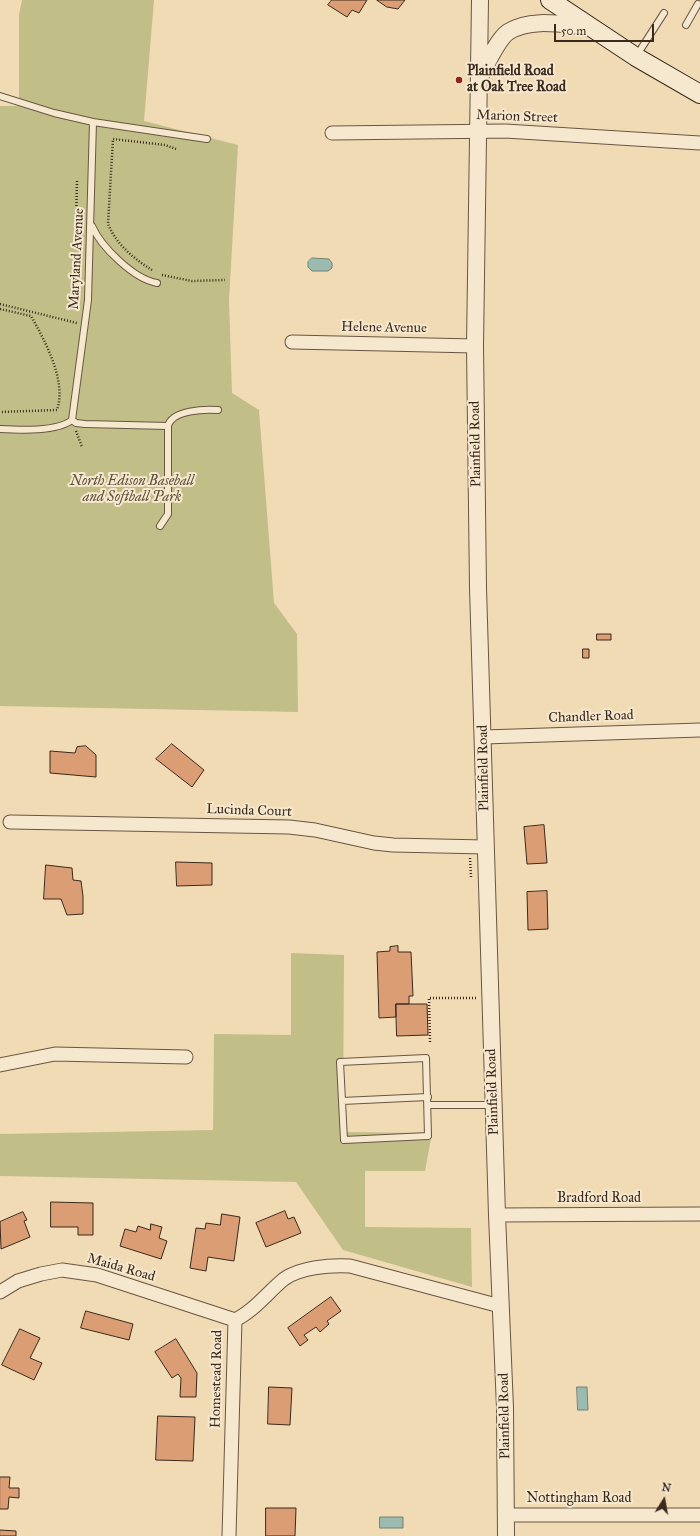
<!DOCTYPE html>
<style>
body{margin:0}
#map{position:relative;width:700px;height:1536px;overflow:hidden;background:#f1dbb5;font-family:"IM FELL Great Primer",serif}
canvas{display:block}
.north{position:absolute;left:644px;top:1480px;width:40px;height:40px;-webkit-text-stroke:3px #f6e8cf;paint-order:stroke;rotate:11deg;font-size:11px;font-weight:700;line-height:16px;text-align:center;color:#3a291d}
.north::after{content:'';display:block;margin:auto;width:14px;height:18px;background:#3a291d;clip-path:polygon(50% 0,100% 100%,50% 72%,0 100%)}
.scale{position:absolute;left:554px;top:24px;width:100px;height:18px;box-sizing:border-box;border:2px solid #3a291d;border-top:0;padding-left:5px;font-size:12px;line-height:14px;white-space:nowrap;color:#3a291d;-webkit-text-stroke:3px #f6e8cf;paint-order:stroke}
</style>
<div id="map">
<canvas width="700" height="1536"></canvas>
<div class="north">N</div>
<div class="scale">50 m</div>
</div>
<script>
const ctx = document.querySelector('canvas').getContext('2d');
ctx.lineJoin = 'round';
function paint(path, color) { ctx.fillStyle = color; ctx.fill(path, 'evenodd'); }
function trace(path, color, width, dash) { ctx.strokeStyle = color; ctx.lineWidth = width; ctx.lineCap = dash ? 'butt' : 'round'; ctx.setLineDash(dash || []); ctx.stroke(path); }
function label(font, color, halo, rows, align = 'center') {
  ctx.font = font + ' "IM FELL Great Primer",serif'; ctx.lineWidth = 4; ctx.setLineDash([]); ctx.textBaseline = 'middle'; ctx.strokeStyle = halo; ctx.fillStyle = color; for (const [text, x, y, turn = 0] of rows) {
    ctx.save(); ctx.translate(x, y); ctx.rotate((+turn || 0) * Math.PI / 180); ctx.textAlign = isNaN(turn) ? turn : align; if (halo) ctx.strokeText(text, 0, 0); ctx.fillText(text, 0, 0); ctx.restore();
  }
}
const green = new Path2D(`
 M22 0H154L144 121 238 145 229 300 232 393 259 410 274 603 297 634 298 712 0 706V106H19V15Z
 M291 953 344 955 343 1132 432 1133 425 1171H365V1227L471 1228 472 1287 343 1250 296 1182 0 1176V1134L213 1130 214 1034 291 1035Z`);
const water = new Path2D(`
 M312 258 329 259 332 263V268L328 271H312L308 267V262Z
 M577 1387H587L588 1410H578Z
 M380 1517H403V1528H380Z`);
const building = new Path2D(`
 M332 0H367L359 13 352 10 347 17 328 5Z
 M377 0H405L398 9 387 7Z
 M597 634H611V640H597Z
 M583 649H589V658H583Z
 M172 744 204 770 192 787 156 759Z
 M86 746 96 755V777L50 773V751L75 753 77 747Z
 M544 825 547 863 527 864 524 827Z
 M176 862 212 863V885L177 886Z
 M46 865 72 868 73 880 81 881 83 896V914L67 915 61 899H44Z
 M547 891 548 929 528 930 527 892Z
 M398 946V952H411L413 996H409V1004H396V1017L379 1018 377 952 390 951V947Z
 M396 1004H427L428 1035 397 1036Z
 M51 1202 93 1203V1235H78V1227H51Z
 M285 1211 288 1219 294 1217 301 1233 266 1247 256 1223Z
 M23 1212 27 1220 24 1221 30 1237 1 1249 0 1222Z
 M222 1214 240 1217 234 1261 208 1257 206 1271 190 1268 196 1228 205 1229 206 1223 220 1225Z
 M151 1224 162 1227 159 1238 167 1241 161 1259 120 1246 125 1229 136 1232 138 1226 150 1230Z
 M331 1297 341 1311 327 1321 329 1324 320 1332 316 1327 304 1335 308 1340 300 1346 288 1328Z
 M86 1311 133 1324 129 1340 81 1328Z
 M20 1329 40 1338 30 1358 42 1363 34 1380 2 1365Z
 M176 1339 197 1373 196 1397H180L181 1378 178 1374 172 1378 155 1352Z
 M269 1387 292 1388 290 1425 268 1424Z
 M158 1416 195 1417 193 1461 156 1460Z
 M0 1477H10L9 1488H19V1498L9 1497 8 1509H0Z
 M266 1508H296L295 1536H266Z
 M0 1530 16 1531V1536H0Z`);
const path = new Path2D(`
 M77 181 76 221 80 234
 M152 270C134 259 116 244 108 224L113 139 165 145 176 149
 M162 275 192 281 225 280
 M0 304 77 323
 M0 309 31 316C45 341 67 381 57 410L0 412
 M76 431 82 447
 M470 858 471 877
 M430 1042 429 998H476V996`);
const service = new Path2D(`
 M686 25 698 4
 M637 55 664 13
 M0 96 54 113 93 122 88 300 72 420C57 432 19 430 0 429
 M93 122 207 139
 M92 226C101 247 134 279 157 283
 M72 420 76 423 85 424 168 426V514L160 526
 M168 426C172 410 205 409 218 410
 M426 1058 428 1136 344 1140 340 1062Z
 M342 1101 428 1097
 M428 1105H494`);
const minor = new Path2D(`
 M332 133 505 131 700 143
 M292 342 475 346
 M484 737 700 730
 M10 822 289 827 315 830 374 843 393 845 485 847
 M0 1065 55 1054 186 1057
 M497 1215 700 1214
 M0 1292 18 1281 41 1274 62 1270 97 1275 235 1320
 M506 1515H700
 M229 1536 235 1320C254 1311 268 1292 284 1279 301 1267 330 1265 350 1266L500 1306`);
const tertiary = new Path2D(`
 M480 0 475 346 478 588 497 1215 505 1408 506 1536
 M480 77C487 64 497 40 508 32 531 17 565 25 590 27`);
const secondary = new Path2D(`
 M550 0 636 57 700 94`);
const markers = [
 [459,80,4,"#8f2418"]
];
const poiNames = [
 ["Plainfield Road",467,72],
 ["at Oak Tree Road",467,88]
];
const streetNames = [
 ["Marion Street",517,117,2],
 ["Maryland Avenue",77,259,-87],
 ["Helene Avenue",384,328,1],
 ["Plainfield Road",476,444,-91],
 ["Chandler Road",591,717,-2],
 ["Plainfield Road",484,768,-91],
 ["Lucinda Court",249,811,2],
 ["Plainfield Road",493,1092,-92],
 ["Bradford Road",599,1199],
 ["Maida Road",121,1268,16],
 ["Homestead Road",217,1379,-89],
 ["Plainfield Road",505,1416,-91],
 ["Nottingham Road",579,1499]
];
const parkNames = [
 ["North Edison Baseball",132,482],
 ["and Softball Park",132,498]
];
paint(green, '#c2be88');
paint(water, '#9bbbb1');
trace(water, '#748176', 1);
paint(building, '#db9d74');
trace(building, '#3a291d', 1);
trace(service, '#685643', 8);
trace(minor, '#685643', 15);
trace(tertiary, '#685643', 18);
trace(secondary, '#3a291d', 20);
trace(path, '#3a291d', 2.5, [1, 2]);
trace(service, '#f6e8cf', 6);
trace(minor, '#f6e8cf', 13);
trace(tertiary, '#f6e8cf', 16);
trace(secondary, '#f6e8cf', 18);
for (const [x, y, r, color] of markers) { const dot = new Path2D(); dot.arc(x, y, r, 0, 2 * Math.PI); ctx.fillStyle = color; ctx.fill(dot); trace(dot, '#f6e8cf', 1.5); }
label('bold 14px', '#3a291d', '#f6e8cf', poiNames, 'left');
label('14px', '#3a291d', '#f6e8cf', streetNames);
label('italic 14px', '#5c4e38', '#f6e8cf', parkNames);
</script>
